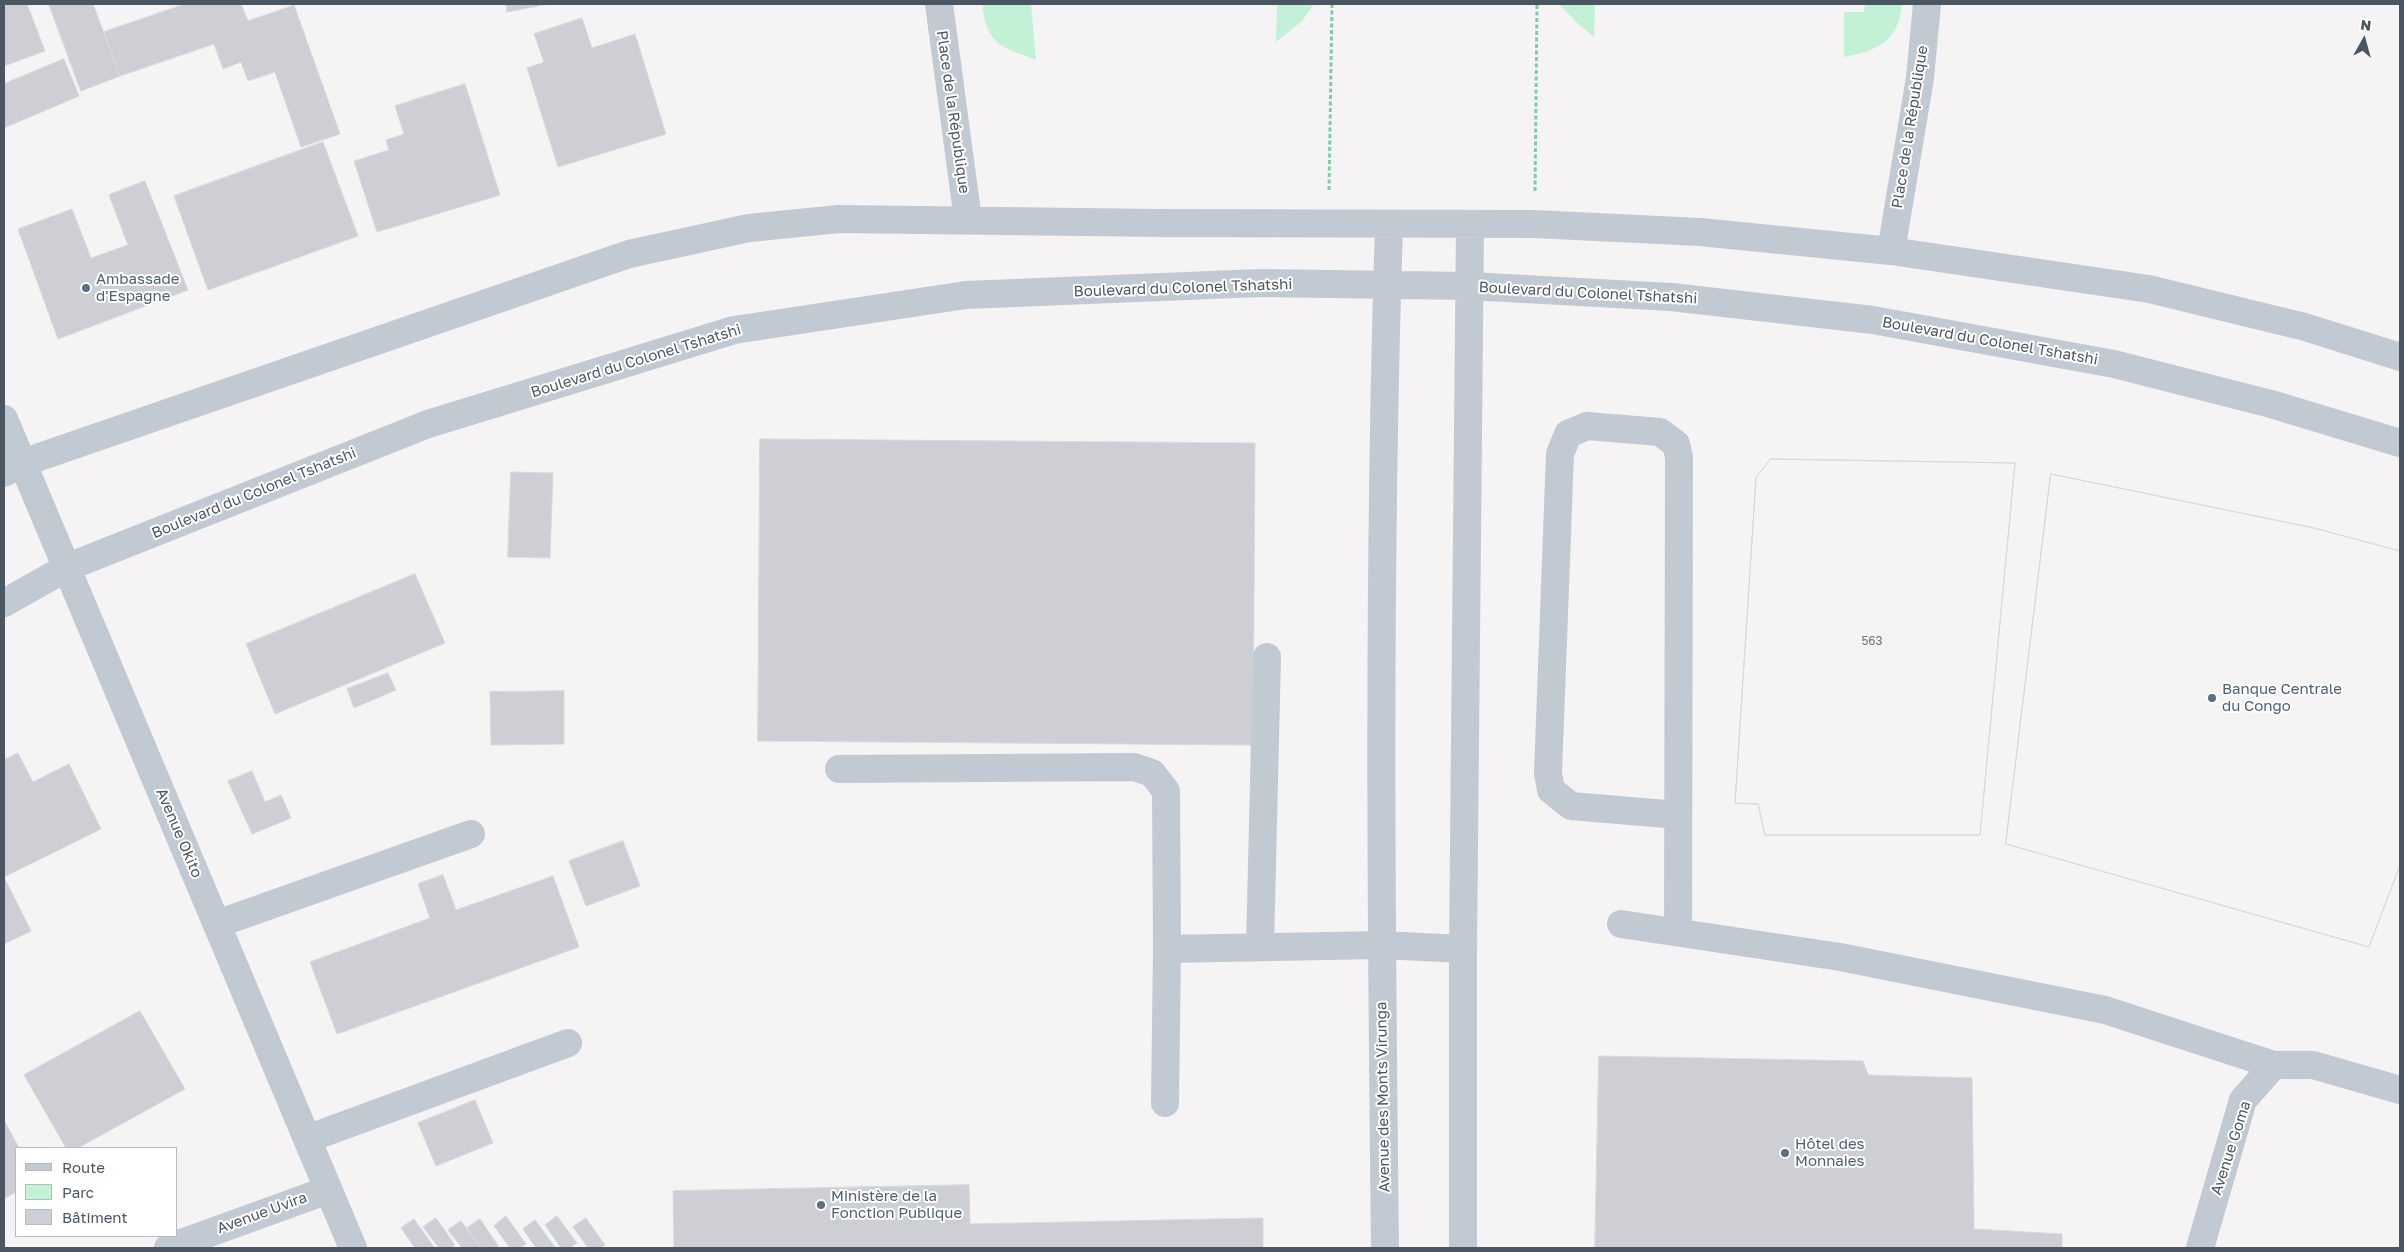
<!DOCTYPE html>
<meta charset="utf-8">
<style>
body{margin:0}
#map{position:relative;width:2404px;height:1252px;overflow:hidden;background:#f5f3f3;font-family:"Golos Text",sans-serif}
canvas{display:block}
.frame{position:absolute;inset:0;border:5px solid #4a5661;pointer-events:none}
.legend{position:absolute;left:15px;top:1147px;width:162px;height:90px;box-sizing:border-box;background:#fff;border:1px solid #b7bbc0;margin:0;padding:6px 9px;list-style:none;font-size:15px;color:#4a5661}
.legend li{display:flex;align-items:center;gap:10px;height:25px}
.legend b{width:25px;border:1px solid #b7bbc0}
.north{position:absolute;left:2339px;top:15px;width:50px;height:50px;-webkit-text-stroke:4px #fff;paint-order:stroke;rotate:7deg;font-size:14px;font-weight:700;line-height:20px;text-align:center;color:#4a5661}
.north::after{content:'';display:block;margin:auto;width:18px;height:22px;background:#4a5661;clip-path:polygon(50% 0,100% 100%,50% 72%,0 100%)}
</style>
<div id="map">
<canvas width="2404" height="1252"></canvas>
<div class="frame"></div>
<ul class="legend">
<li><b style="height:6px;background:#c1cad2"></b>Route</li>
<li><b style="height:14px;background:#c3f1d5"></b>Parc</li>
<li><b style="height:14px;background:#cdcfd5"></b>Bâtiment</li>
</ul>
<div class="north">N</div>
</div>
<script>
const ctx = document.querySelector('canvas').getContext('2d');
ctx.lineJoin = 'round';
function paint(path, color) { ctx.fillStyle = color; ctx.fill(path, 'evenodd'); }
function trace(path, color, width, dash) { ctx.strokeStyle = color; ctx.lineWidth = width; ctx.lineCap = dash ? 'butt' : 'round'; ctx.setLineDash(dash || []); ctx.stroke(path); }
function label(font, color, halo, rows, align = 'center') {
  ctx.font = font + ' "Golos Text",sans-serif'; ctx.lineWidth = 4; ctx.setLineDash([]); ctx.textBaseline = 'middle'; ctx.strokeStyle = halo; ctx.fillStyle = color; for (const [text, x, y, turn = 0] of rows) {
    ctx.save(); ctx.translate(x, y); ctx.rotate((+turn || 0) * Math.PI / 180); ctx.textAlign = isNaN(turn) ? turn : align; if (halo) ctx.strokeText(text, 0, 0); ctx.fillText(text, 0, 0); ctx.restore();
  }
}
const green = new Path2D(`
 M982 4H1031L1036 60C1000 46 987 45 982 4Z
 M1277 4H1314L1302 21 1276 42Z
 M1559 4H1595L1594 37 1577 23Z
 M1865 4H1902C1899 41 1877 51 1844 57V12H1864Z`);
const building = new Path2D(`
 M4 4H27L45 51 4 66Z
 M49 4H93L120 76 81 91Z
 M185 4H241L248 21 294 5 340 134 301 147 275 72 248 81 241 62 223 69 214 44 120 76 104 32Z
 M506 4H549L507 12Z
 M582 18 592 48 635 34 666 134 558 167 527 68 544 62 534 34Z
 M64 59 79 96 4 128V84Z
 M465 84 500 195 377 232 354 161 389 150 386 140 404 134 395 106Z
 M323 142 358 236 208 290 174 196Z
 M145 181 188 290 58 339 18 229 72 209 91 258 128 245 109 195Z
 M760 439 1255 443 1253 745 758 741Z
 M1771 459 2015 463 1980 835H1765L1758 804 1735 803 1756 478Z
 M1771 459 2015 463 1980 835H1765L1758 804 1735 803 1756 478Z
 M511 472 553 473 550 558 508 557Z
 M2051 474 2314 528 2400 551V865L2369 947 2006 844Z
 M2051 474 2314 528 2400 551V865L2369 947 2006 844Z
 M415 574 445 643 275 714 246 644Z
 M388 673 396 690 354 708 347 689Z
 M564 691V744L491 745 490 692Z
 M18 753 33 782 69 764 101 829 4 877 31 931 4 944V760Z
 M252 771 265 802 281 795 291 818 252 834 228 781Z
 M623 841 640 886 586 906 569 861Z
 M443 875 456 910 553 876 579 947 337 1034 310 962 430 918 418 884Z
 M140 1011 185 1089 78 1148H66L24 1075Z
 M1599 1056 1863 1061 1868 1075 1972 1078 1974 1229 2062 1234V1248H1595Z
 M475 1100 493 1143 436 1166 418 1123Z
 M4 1120 19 1148H16V1192L4 1199Z
 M969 1185 970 1224 1263 1218V1248H674L673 1191Z
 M506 1216 526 1244 520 1248H510L494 1226Z
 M557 1216 577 1243 570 1248H561L545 1225Z
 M436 1218 455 1245 451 1248H439L423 1227Z
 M586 1218 605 1245 601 1248H588L573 1227Z
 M414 1219 434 1247 432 1248H415L401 1228Z
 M480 1219 499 1247 497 1248H481L467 1228Z
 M535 1220 555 1247 554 1248H536L523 1229Z
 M461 1221 481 1248H462L448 1230Z`);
const path = new Path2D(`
 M1329 190 1332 4
 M1535 191 1537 4`);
const minor = new Path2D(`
 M939 4 968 220
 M1891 251 1920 78 1927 4
 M4 419 353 1248
 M4 473 22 463 629 254 749 228 839 219 1161 223 1534 224 1700 232 1891 251 2149 289 2305 327 2400 357
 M4 603 68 567 428 424 734 330 966 295 1260 283 1469 286 1671 297 1873 320 2114 364 2271 404 2400 443
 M839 769 1134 767 1152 773 1166 791 1167 949 1381 945 1463 949
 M1678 815 1571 806 1551 790 1548 773 1560 454 1568 434 1587 426 1660 432 1676 444 1679 457 1678 931
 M217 924 471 834
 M1621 924 1840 957 2105 1010 2274 1065
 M1260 947 1267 657
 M1165 1103 1167 949
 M307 1139 568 1043
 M168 1248 328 1190
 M1385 1248C1381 907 1378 565 1389 224
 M1463 1248V949L1470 224
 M2200 1248 2243 1100 2274 1065H2313L2400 1090`);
const markers = [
 [86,288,5,"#5c6f8a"],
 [2212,698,5,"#5c6f8a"],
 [1785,1153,5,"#5c6f8a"],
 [821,1205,5,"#5c6f8a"]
];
const numberNames = [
 ["563",1872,641]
];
const streetNames = [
 ["Place de la République",953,112,82],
 ["Place de la République",1910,127,-81],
 ["Boulevard du Colonel Tshatshi",1183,288,-2],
 ["Boulevard du Colonel Tshatshi",1588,293,3],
 ["Boulevard du Colonel Tshatshi",1990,341,10],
 ["Boulevard du Colonel Tshatshi",636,361,-17],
 ["Boulevard du Colonel Tshatshi",254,493,-22],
 ["Avenue Okito",179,833,67],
 ["Avenue des Monts Virunga",1383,1097,-91],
 ["Avenue Goma",2231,1148,-72],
 ["Avenue Uvira",262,1213,-20]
];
const serviceNames = [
 ["Ambassade",96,279],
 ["d'Espagne",96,296],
 ["Banque Centrale",2222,689],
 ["du Congo",2222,706],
 ["Hôtel des",1795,1144],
 ["Monnaies",1795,1161],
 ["Ministère de la",831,1196],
 ["Fonction Publique",831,1213]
];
paint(green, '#c3f1d5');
paint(building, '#cdcfd5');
trace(building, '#d7d9de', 1);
trace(path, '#7ad0a6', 3, [4, 2.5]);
trace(minor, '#c1cad2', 28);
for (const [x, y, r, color] of markers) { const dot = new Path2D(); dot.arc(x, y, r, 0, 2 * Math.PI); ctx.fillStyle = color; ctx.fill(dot); trace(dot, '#fff', 2); }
label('12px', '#6b747e', null, numberNames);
label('15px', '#4a5661', '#fff', streetNames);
label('15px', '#4e5e75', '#fff', serviceNames, 'left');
</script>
